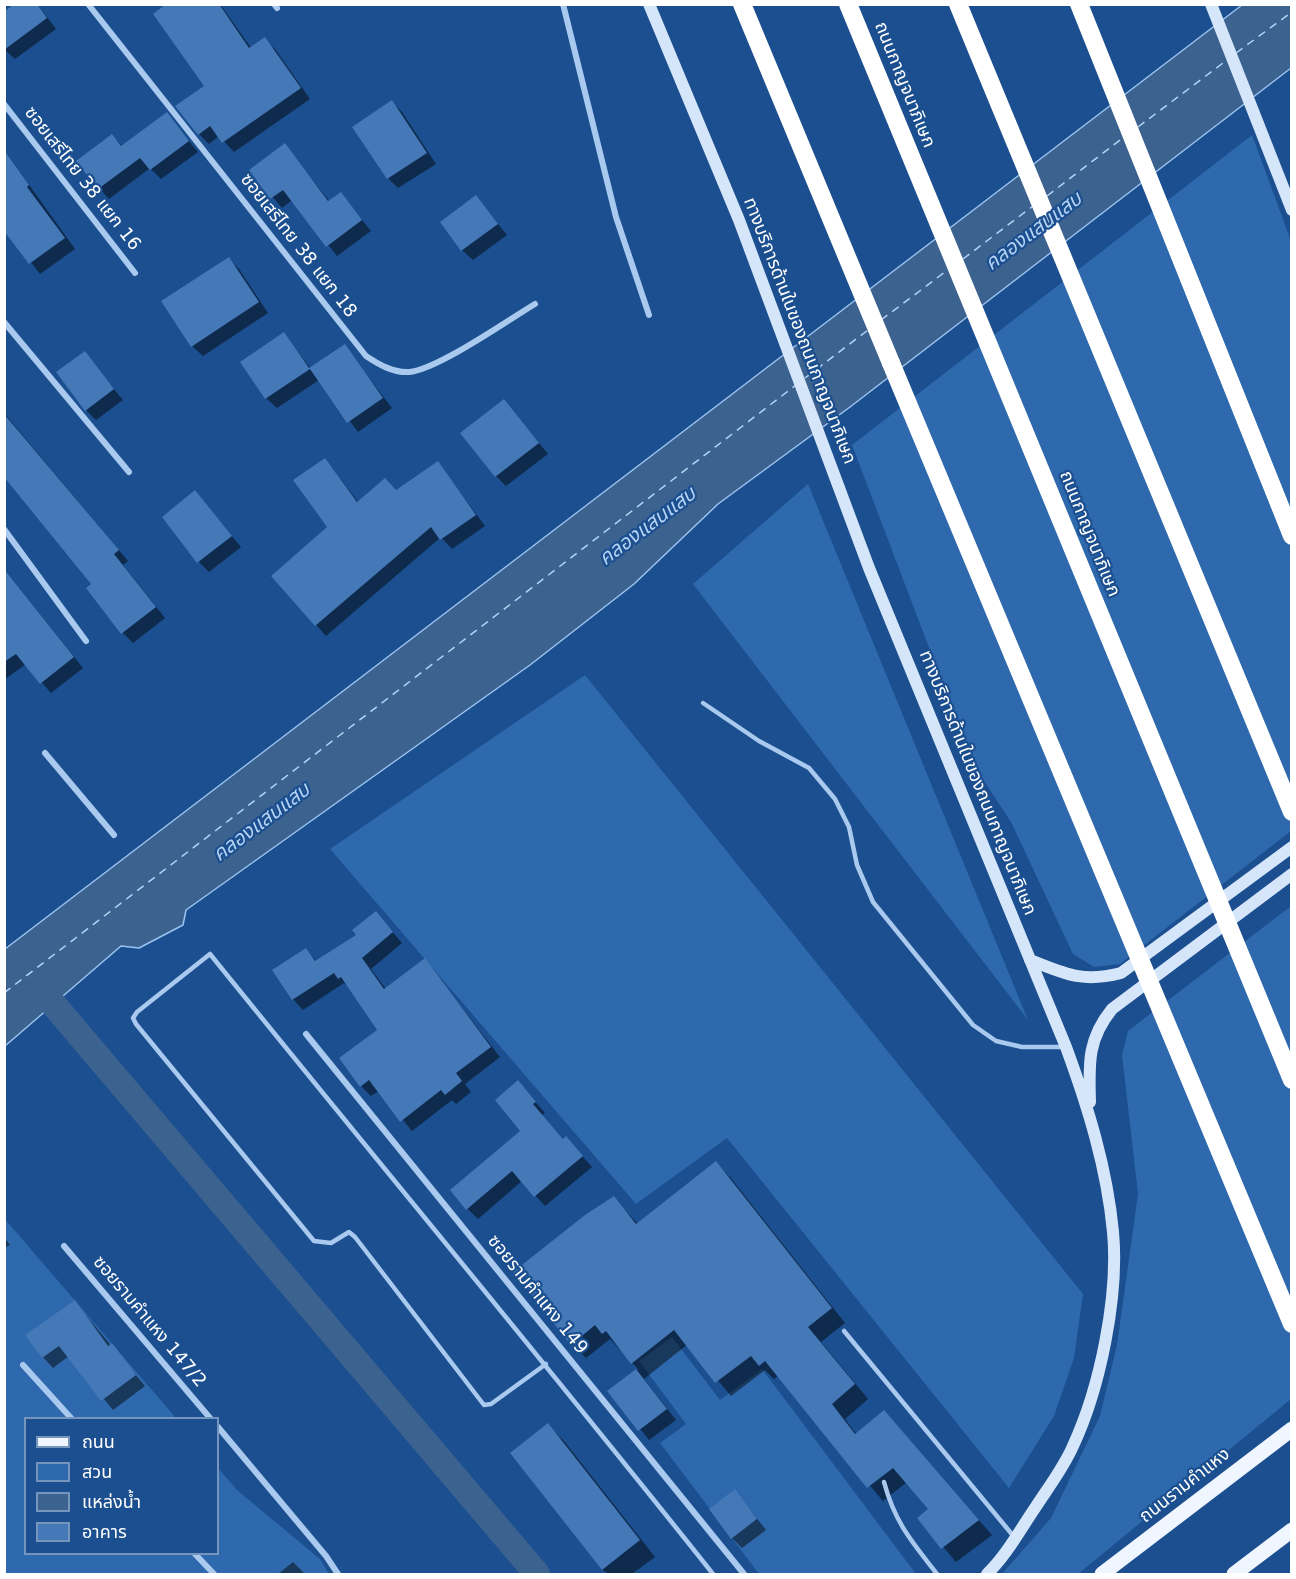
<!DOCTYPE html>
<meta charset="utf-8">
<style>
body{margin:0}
#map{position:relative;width:1296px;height:1579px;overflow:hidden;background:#1b4f8f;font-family:"DejaVu Sans","Noto Sans Thai",sans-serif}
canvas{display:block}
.frame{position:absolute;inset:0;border:6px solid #fff;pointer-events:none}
.legend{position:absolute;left:24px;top:1417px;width:195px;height:138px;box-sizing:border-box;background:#1b4f8f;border:2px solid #7695bc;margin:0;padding:8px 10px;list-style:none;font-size:18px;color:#fff}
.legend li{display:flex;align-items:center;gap:12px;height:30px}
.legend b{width:30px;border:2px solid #7695bc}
</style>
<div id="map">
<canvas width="1296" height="1579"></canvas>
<div class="frame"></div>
<ul class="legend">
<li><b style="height:8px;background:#f0f6ff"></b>ถนน</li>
<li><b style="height:16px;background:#2e69ad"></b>สวน</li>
<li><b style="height:16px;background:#3c6290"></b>แหล่งน้ำ</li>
<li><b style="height:16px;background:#4478b7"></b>อาคาร</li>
</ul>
</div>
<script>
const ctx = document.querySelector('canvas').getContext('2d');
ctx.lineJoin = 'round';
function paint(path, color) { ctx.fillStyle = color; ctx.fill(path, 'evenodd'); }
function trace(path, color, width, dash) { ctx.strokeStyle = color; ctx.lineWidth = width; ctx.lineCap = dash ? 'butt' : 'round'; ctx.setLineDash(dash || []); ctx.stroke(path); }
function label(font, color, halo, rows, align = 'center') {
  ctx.font = font + ' "DejaVu Sans","Noto Sans Thai",sans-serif'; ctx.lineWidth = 4.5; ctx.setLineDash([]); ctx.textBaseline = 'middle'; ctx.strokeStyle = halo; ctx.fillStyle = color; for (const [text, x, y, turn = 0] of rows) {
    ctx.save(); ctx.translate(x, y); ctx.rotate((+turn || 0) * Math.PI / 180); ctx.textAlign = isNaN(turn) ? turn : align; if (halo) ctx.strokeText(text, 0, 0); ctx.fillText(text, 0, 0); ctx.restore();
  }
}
const green = new Path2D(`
 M1252 135 1291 241V831L1120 964 1094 967 1073 954 1011 822 974 766 852 445Z
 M808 484 1028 1020 693 584Z
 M585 675 1083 1294 1074 1358 1054 1416 1009 1488 727 1138 636 1204 330 849Z
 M1291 906V1399L1078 1574H1002L1051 1518 1100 1416 1117 1345 1138 1194 1122 1055 1128 1031Z
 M4 1218 176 1418H26V1554H218V1468L237 1490 320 1559 329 1574H5Z
 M672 1337 720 1400 762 1369 916 1574H759L660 1443 686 1424 639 1361Z`);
const water = new Path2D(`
 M1242 5H1291V68L850 407 718 504 634 584 530 665 186 910 183 925 139 948 121 946 5 1046V949Z`);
const shadow = new Path2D(`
 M37 4 56 29 15 59 4 49Z
 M169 4H220L251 48 264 39 275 49 310 99 234 152 219 136 209 144 199 134 206 86Z
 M392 102 402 112 436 164 398 188 388 178Z
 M167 114 198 152 161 179 150 168 109 199 99 188 112 136 123 147Z
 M285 145 330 202 341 194 371 231 337 256 292 200 282 208 251 171Z
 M4 150 75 249 40 274 4 227Z
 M476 197 507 235 473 260 462 250Z
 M229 259 239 269 268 313 203 356 192 346Z
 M284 334 311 369 344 346 392 408 358 432 319 380 277 408 266 398Z
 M84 353 123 400 96 420 86 410Z
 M504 401 548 454 506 486 496 476Z
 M4 413 128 561 123 565 165 618 133 643 123 633 93 584 8 479 4 478Z
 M325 459 359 503 396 492 438 463 485 526 452 549 441 537 326 636 273 576 329 528Z
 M195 492 241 547 209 572 199 562Z
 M4 569 83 668 51 693 26 664 4 680Z
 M376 913 402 943 371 969 386 989 425 960 500 1057 465 1084 471 1092 456 1104 452 1100 412 1131 379 1091 371 1096 361 1086 379 1031 350 988 344 983 303 1010 293 999 274 970 306 950 317 962 358 935Z
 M518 1082 545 1113 542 1115 564 1140 576 1149 592 1167 545 1206 522 1181 478 1219 467 1208 522 1131Z
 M716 1163 730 1177 845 1323 821 1342 868 1399 845 1419 857 1435 884 1412 992 1535 956 1562 919 1518 930 1509 907 1482 883 1501 778 1376 774 1379 765 1370 731 1396 688 1344 644 1379 676 1420 649 1440 610 1391 638 1369 610 1339 586 1358 572 1344 614 1198 638 1224Z
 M4 1237 10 1245 4 1248Z
 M75 1302 145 1386 113 1410 69 1356 53 1368 43 1357Z
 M548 1425 564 1441 655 1557 632 1574H608L603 1570 512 1454Z
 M735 1491 766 1530 742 1548 732 1538Z
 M293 1562 305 1574H278Z`);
const canal = new Path2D(`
 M43 992 537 1574`);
const ferry = new Path2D(`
 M1236 53 1292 12
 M1138 127 1227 60
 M1047 196 1124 137
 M963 259 1033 206
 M881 320 949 269
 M805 378 868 330
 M4 993 796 385`);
const building = new Path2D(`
 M14 4H37L47 18 4 50V12Z
 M166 4H219L249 48 265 37 301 88 222 143 210 126 198 135 175 106 204 86 153 14Z
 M392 100 427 153 387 179 352 127Z
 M167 112 189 141 150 170 140 158 98 189 76 161 112 134 121 146Z
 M285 143 328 201 341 192 362 220 326 247 283 190 270 199 249 170Z
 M4 150 29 185 27 187 65 238 29 264 4 231Z
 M476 195 498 224 461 251 440 222Z
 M229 257 259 302 191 347 161 301Z
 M284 332 309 368 345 344 383 398 347 423 310 369 265 399 240 362Z
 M85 351 114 389 85 411 56 372Z
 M504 399 539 443 495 477 460 433Z
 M4 414 119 550 114 554 156 607 121 634 86 588 91 584 4 477Z
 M325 458 357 502 385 478 396 490 438 461 476 515 440 540 431 527 315 626 271 576 327 527 293 480Z
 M195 490 232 536 197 563 162 517Z
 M4 569 74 657 40 684 16 654 4 662Z
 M376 911 393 932 362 958 384 989 425 958 491 1047 456 1073 462 1081 445 1095 441 1090 400 1122 369 1080 360 1087 339 1058 377 1030 341 977 338 979 334 973 292 1000 272 970 306 948 315 961 356 935 352 930Z
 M518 1080 536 1102 533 1104 563 1139 566 1136 583 1156 534 1197 512 1171 466 1210 450 1190 520 1131 495 1100Z
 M716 1161 832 1308 808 1327 855 1384 832 1404 855 1434 884 1410 979 1520 941 1549 917 1518 928 1509 893 1468 867 1488 765 1361 759 1366 751 1356 715 1383 674 1330 631 1364 606 1331 602 1334 595 1325 571 1345 513 1272 585 1215 614 1196 636 1224Z
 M75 1300 108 1346 112 1343 136 1375 101 1401 59 1346 42 1358 25 1335Z
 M636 1369 667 1409 638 1431 607 1391Z
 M548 1423 640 1540 602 1570 510 1453Z
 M735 1489 757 1519 731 1539 709 1509Z`);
const service = new Path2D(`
 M703 703 759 741 809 768 835 799 849 827 857 865 873 902 973 1025 996 1041 1022 1047H1064
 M844 1331 1015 1538
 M546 1364 491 1404 484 1405 355 1237 349 1232 331 1243 314 1241 136 1024 133 1018 137 1012 210 954C377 1161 548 1366 713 1574
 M884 1482C895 1523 912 1542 937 1574`);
const minor = new Path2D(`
 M88 4 366 356C378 364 393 373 409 372 437 370 508 320 535 304
 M274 4 277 8
 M563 4 616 217 649 315
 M4 104 135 273
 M4 322 129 472
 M4 529 86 641
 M45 753 114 835
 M306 1034 744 1574
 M64 1246 210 1418
 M23 1365 71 1418
 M218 1427 326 1556 338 1574
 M195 1554 214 1574`);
const secondary = new Path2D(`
 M649 4 739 220 869 568 1066 1047C1088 1107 1107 1168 1113 1232 1119 1296 1100 1388 1073 1446 1064 1467 1048 1488 1035 1508 1020 1530 1006 1556 987 1574
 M1211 4 1292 210
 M1030 960C1066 974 1082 983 1121 973L1292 847
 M1090 1102C1089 1064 1087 1040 1112 1009L1292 874`);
const primary = new Path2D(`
 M1102 1574 1292 1429
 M1234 1574 1292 1530`);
const motorway = new Path2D(`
 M742 4 891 363
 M958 4 1292 812
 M1079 4 1292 536`);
const motorwayBridge = new Path2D(`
 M848 4 1292 1080
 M891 363 1292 1324`);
const streetNames = [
 ["ถนนกาญจนาภิเษก",904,85,68],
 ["ซอยเสรีไทย 38 แยก 16",82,179,52],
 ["ซอยเสรีไทย 38 แยก 18",298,246,52],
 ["ทางบริการด้านในของถนนกาญจนาภิเษก",799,331,69],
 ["ถนนกาญจนาภิเษก",1089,534,68],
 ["ทางบริการด้านในของถนนกาญจนาภิเษก",977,783,68],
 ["ซอยรามคำแหง 149",537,1295,51],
 ["ซอยรามคำแหง 147/2",149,1322,50],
 ["ถนนรามคำแหง",1185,1486,-38]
];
const waterNames = [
 ["คลองแสนแสบ",1034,232,-37],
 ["คลองแสนแสบ",648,527,-37],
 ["คลองแสนแสบ",262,823,-37]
];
paint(green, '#2e69ad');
paint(water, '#3c6290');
trace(water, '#9cc4f0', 1.5);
paint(shadow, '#0007');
trace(canal, '#3c6290', 26);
trace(ferry, '#b5d3f5', 1.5, [8, 6]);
paint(building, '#4478b7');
trace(service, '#a9c9ee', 4.5);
trace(minor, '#a9c9ee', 6);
trace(secondary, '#d6e6fa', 12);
trace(primary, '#f0f6ff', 15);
trace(motorway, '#fff', 18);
trace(motorwayBridge, '#fff', 18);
label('18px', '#fff', '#1b4f8f', streetNames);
label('italic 20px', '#b5d3f5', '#1b4f8f', waterNames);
</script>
